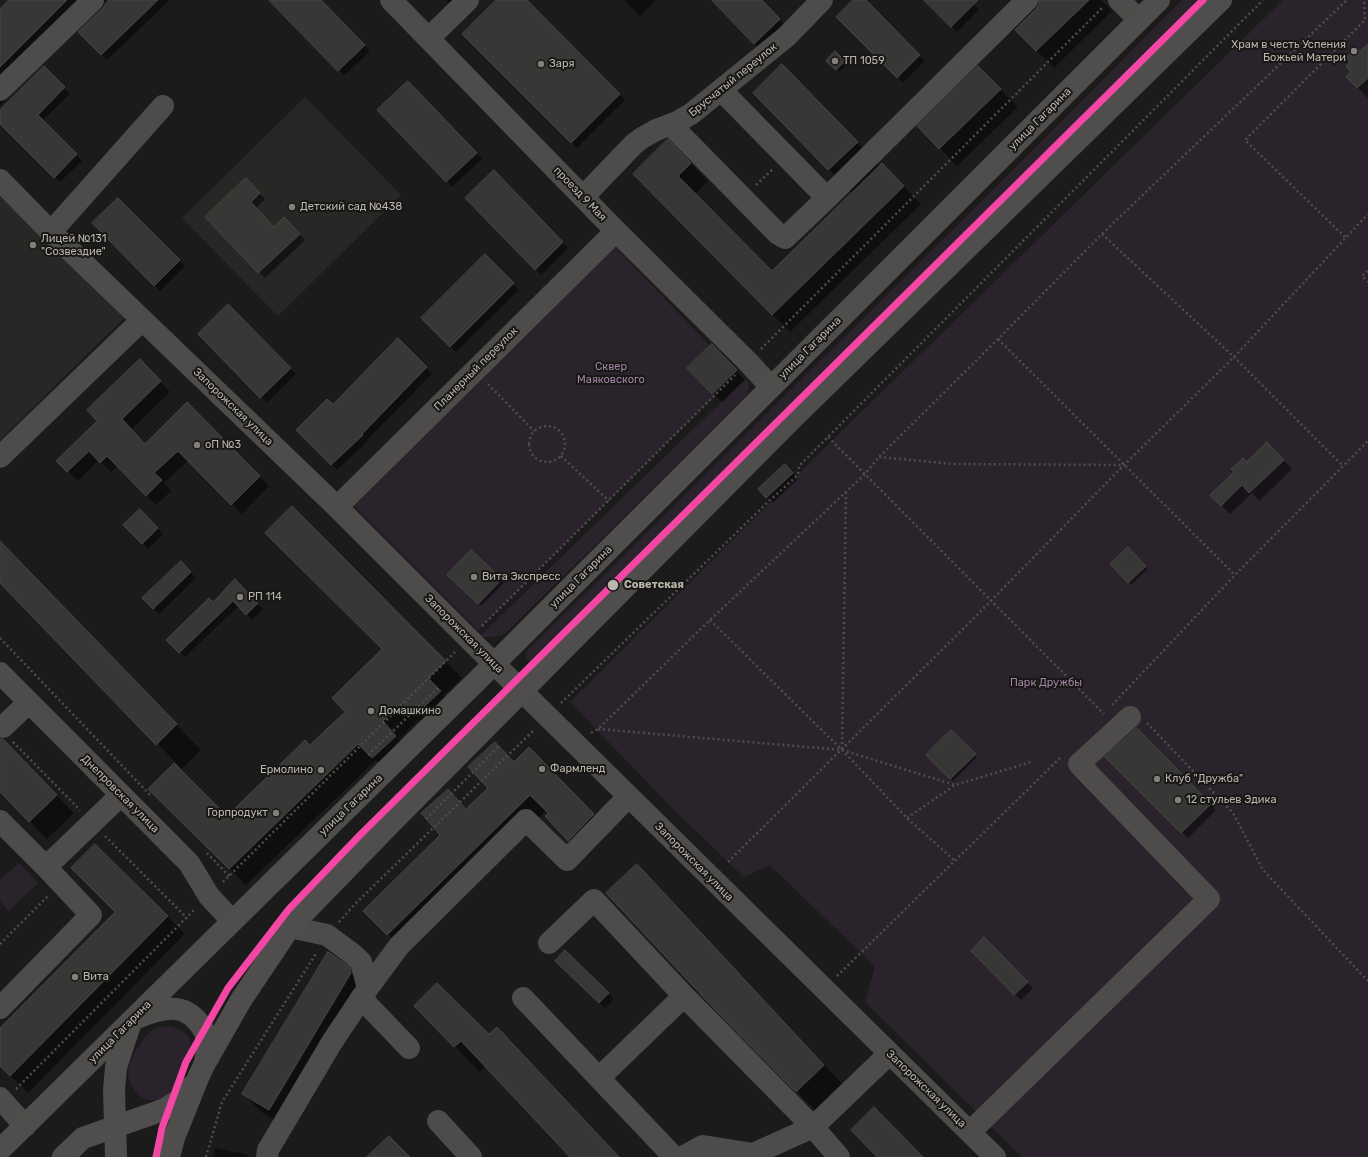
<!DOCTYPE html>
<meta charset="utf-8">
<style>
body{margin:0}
canvas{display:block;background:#1b1b1b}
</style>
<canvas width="1368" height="1157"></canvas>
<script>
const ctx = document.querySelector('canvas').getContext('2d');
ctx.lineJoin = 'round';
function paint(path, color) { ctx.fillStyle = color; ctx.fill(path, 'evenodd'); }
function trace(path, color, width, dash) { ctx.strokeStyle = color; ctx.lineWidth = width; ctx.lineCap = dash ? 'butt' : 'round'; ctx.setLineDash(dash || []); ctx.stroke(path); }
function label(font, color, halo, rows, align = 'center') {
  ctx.font = font + ' Rubik,sans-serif'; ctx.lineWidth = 4; ctx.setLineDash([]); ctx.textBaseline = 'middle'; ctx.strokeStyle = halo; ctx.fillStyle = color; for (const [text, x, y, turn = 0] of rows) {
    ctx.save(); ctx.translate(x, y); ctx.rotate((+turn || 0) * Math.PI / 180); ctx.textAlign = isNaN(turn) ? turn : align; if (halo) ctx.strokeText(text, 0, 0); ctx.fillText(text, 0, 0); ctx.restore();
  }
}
const built = new Path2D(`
 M305 97 401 195 278 316 182 218Z
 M0 180 132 310 0 440Z`);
const green = new Path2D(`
 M1182 0H1201L1021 182 536 662 528 661 526 658V652L1011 172Z
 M1283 0H1368V1157H1022L865 1002 875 967 862 954 770 865 744 877 676 812 570 702 848 425Z
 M612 244 737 374 478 630 354 506Z
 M746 378C751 386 749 391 744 398L508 631C499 637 490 638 480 636Z
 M19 863 38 883 9 911 0 901V880Z
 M162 1026C202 1027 195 1059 178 1083 175 1088 170 1096 164 1099 159 1102 152 1100 146 1099 135 1095 125 1079 129 1067 131 1057 145 1034 154 1029 156 1027 160 1027 162 1026Z`);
const shadow = new Path2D(`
 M11 0H106L0 106V11Z
 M110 0H170L107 60 80 32 102 10Z
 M271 0H321L370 51 344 76Z
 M446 0H478L461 15Z
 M498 0H526L625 100 577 148 464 34Z
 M624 0H656L640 16Z
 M714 0H761L785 25 760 49Z
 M855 0H865L925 61 903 83 838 17Z
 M926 0H970L979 10 957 32Z
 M1040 0H1101L1112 11 1054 68 1016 30 1037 10 1040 4Z
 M835 53 847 64 839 72 827 61Z
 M1360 53H1368V98L1347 77 1352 72Z
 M978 67 1018 107 957 166 919 126Z
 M44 68 70 94 42 121 82 161 60 182 0 122V112Z
 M408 83 482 159 452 187 379 110Z
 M807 90 880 166 882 164 921 204 790 332 634 174 668 141 708 181 695 194 772 272 852 193 754 93Z
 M494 171 568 248 541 275 466 198Z
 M246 179 265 199 255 209 274 228 284 219 305 240 265 278 206 217Z
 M118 199 185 266 160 291 94 223Z
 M485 255 519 290 456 352 422 318Z
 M228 305 296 374 267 403 199 334Z
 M398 340 432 374 367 440 368 441 337 470 297 430 333 405Z
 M721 354 745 380 722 402 689 368Z
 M140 360 170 392 131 430 145 445 187 403 269 486 242 514 189 460 164 483 171 491 156 505 118 465 111 472 99 460 78 481 58 461 99 421Z
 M1276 452 1292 469 1259 501 1252 493 1230 514 1211 495 1246 463Z
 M785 465 798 479 773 503 759 489Z
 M292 507 462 678 444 695 457 708 432 732 419 719 399 739 412 753 389 774 376 760 246 885 150 789 227 818 310 746 346 712 383 649Z
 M140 510 163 534 148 549 125 525Z
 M0 542 201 750 182 769 0 581Z
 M1128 549 1148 569 1131 585 1111 564Z
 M471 551 504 583 481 606 448 575Z
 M181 562 196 578 159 614 144 598Z
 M235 581 263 609 252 620 239 606 185 657 168 640 213 603Z
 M1137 729 1216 810 1188 838 1107 757Z
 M951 731 977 757 953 781 928 755Z
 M0 737 74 813 47 839 0 791Z
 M529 749 610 831 586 856 546 816 549 813 547 810 404 950 364 911 442 835 448 790 467 810Z
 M95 845 185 934 28 1093 0 1065V1030L117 912Z
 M637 866 662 891 848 1090 821 1116 796 1091Z
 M984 939 1033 988 1021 1000 972 951Z
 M566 951 614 999 605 1008 557 961Z
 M345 965 367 987 286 1127 261 1112 244 1094Z
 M415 1006 489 1036 619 1157H572L486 1066 480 1072Z
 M215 1148 246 1154 248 1157H213Z`);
const building = new Path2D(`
 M9 0H67L0 67V9Z
 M109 0H158L101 55 78 32 102 9Z
 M269 0H321L365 45 338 71Z
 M496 0H527L620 94 571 143 462 34Z
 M712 0H762L780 19 754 44Z
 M853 0H866L920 55 897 78 836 17Z
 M924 0H978L951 27Z
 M1039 0H1089L1036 51 1015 30 1036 9 1039 4Z
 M1368 44V78L1357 88 1346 77 1351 72 1346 66 1350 62 1346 58 1356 47 1360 51Z
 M835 51 845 61 836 70 826 61Z
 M782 64 858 142 828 170 753 93Z
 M44 66 65 87 38 115 77 154 54 178 0 124V110Z
 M978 66 1001 89 939 149 917 126Z
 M408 81 477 153 446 182 377 110Z
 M668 139 691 163 678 176 772 271 882 163 904 186 772 315 633 174Z
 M494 170 563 242 535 270 465 198Z
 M246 178 260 193 251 202 274 227 284 217 300 234 258 273 205 217Z
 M118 198 180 260 154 286 92 223Z
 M485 254 514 283 450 347 421 318Z
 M228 304 291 368 260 398 198 334Z
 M398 338 427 367 362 434 363 435 331 465 296 430 327 399 333 404Z
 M712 344 737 370 712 394 687 368Z
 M140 359 161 381 122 419 145 444 187 402 260 476 231 505 178 451 154 473 162 480 146 496 107 456 100 463 89 451 67 472 56 461 97 421 87 410Z
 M1267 442 1284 460 1249 493 1242 485 1221 506 1210 495 1234 472 1231 469 1243 458 1246 462Z
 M785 464 793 473 766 498 758 489Z
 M292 506 446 661 428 678 441 691 414 716 402 703 383 721 396 736 372 758 358 744 229 869 148 789 174 763 227 816 305 740 310 745 345 712 332 698 382 649 265 533Z
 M140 509 158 528 142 544 123 525Z
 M0 541 177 724 156 745 0 583Z
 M1128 547 1146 566 1128 583 1110 564Z
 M471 550 502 579 478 604 447 575Z
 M181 561 191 572 153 609 142 598Z
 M235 579 258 603 246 615 233 601 179 653 166 640 209 598 213 602Z
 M1137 728 1211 804 1181 833 1105 757Z
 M951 730 976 754 950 779 926 755Z
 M0 739H3L57 795 29 822 0 792Z
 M495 742 514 762 529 747 594 814 568 841 545 816 548 813 530 795 387 935 363 911 440 835 421 813 448 789 466 809 488 788 468 767Z
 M95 844 168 916 10 1076 0 1066V1028L115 912 71 868Z
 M637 864 824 1065 796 1092 723 1018 606 893Z
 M984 937 1028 982 1014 995 971 951Z
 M565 950 609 993 599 1003 555 961Z
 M328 952 346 964 350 968 351 973 269 1110 242 1094Z
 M437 983 489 1034 497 1027 619 1157H570L461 1041 454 1047 414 1006Z
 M874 1107 923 1157H877L851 1130Z
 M389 1136 410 1157H367Z`);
const path = new Path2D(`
 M756 185 773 169
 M1102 234 1234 357 1343 466
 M1345 237 1245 140 1365 20 1364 0
 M1368 271 1362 276 1368 282
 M998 339 1235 575
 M761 349 1103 7
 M488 384 534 431
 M529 444a18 18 0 1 1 36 0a18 18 0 1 1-36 0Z
 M828 437 1104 714
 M561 456 609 501
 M879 457 953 464 1124 465
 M710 620 842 750 907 818 954 860
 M482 626 735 375
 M0 638 152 797
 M561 703 770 500 798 475 799 466 1263 0
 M1112 705 1235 575 1368 441
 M1147 723 1233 813 1263 870 1368 981
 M598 729 842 750 955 785 1031 762
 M591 733 598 729 710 620 865 474 879 457 998 339 1102 234 1347 0
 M13 742 80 810
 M842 749 846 492
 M368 755 438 688
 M907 818 955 785
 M426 819 499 746
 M105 836 187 918
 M207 853 229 876
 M728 862 973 619 1124 465 1234 357 1368 214
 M223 882 455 652
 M339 922 354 905 535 729
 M0 944 48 896
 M837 976 1061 757
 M16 1089 196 908
 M206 1157 222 1102 317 952`);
const minor = new Path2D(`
 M391 0 616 231 748 362 771 387
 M1119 0 1139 20
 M429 38 468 0
 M0 90 93 0
 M721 90 827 198
 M671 125 778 234 785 238 827 198 1027 0
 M0 180 51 232 337 507 469 639 995 1157
 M583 197 634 144 642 138 656 130 677 122 691 114 786 37 822 0
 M51 232 163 106
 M0 457 142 320
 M337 507 616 231
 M0 673 189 863 209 896 232 921
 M3 727 29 702
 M0 821 46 867 121 795
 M290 927 327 935 354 955 361 962 368 988
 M549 943 594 900 684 996 813 1127 839 1157
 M361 998 409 1048
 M523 998 674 1157
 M0 1008 91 915 46 867
 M599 1078 684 996
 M0 1098 25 1126
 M438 1121 471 1157
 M970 1132 1209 899 1079 764 1130 717
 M267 1157 268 1150 332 1042 368 988 399 946 526 820 567 860 628 797
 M683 1157 703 1146 753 1154 813 1127 889 1054`);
const major = new Path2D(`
 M137 1018C159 1009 182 1001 199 1023 203 1028 207 1037 208 1043 208 1049 206 1056 205 1062
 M0 1150 494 664 1159 0
 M63 1157 83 1138 163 1110 183 1098 192 1086
 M116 1157 114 1090 116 1067 130 1025
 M169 1157 174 1138 198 1078 204 1065 241 1000 290 927 390 824 792 419 1221 0`);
const metro1 = new Path2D(`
 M156 1157 162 1128 186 1062 228 988 289 909 360 835 1203 0`);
const markers = [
 [1354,51,4,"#847f7a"],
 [835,61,4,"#847f7a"],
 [541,64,4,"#847f7a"],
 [292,207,4,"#847f7a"],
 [33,245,4,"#847f7a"],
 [197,445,4,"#847f7a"],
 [474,577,4,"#847f7a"],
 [613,585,6,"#bcb5ad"],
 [240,597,4,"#847f7a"],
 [371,711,4,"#847f7a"],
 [542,769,4,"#847f7a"],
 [321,770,4,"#847f7a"],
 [1157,779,4,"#847f7a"],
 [1178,800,4,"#847f7a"],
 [276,813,4,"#847f7a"],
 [75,977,4,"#847f7a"]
];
const poiNames = [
 ["Храм в честь Успения",1346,45,"right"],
 ["Божьей Матери",1346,58,"right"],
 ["ТП 1059",843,61],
 ["Заря",549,64],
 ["Детский сад №438",300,207],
 ["Лицей №131",41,239],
 ["\"Созвездие\"",41,252],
 ["оП №3",205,445],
 ["Вита Экспресс",482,577],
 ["РП 114",248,597],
 ["Домашкино",379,711],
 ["Фармленд",550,769],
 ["Ермолино",313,770,"right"],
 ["Клуб \"Дружба\"",1165,779],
 ["12 стульев Эдика",1186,800],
 ["Горпродукт",268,813,"right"],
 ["Вита",83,977]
];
const streetNames = [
 ["Брусчатый переулок",733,80,-39],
 ["улица Гагарина",1040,119,-45],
 ["проезд 9 Мая",580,194,46],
 ["улица Гагарина",810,348,-45],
 ["Планерный переулок",476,369,-45],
 ["Запорожская улица",233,407,44],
 ["улица Гагарина",581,577,-45],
 ["Запорожская улица",464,634,45],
 ["Днепровская улица",120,794,45],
 ["улица Гагарина",351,805,-44],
 ["Запорожская улица",694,862,45],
 ["улица Гагарина",120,1032,-45],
 ["Запорожская улица",926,1089,44]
];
const parkNames = [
 ["Сквер",611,367],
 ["Маяковского",611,380],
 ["Парк Дружбы",1046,683]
];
const stopNames = [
 ["Советская",624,585]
];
paint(built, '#272725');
paint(green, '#2b232b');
paint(shadow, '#0007');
paint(building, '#373736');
trace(building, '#474643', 1);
trace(path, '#4f4d4b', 2.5, [2, 3]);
trace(minor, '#4e4c4a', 22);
trace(major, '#504e4c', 22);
trace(metro1, '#f346a5', 7);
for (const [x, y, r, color] of markers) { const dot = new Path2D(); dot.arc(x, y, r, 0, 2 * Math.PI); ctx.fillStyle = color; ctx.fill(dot); trace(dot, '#171715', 1.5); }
label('11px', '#bcb5ad', '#171715', poiNames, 'left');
label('11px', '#bcb5ad', '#171715', streetNames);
label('11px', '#a384a6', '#171715', parkNames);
label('bold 11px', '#bcb5ad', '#171715', stopNames, 'left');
</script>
